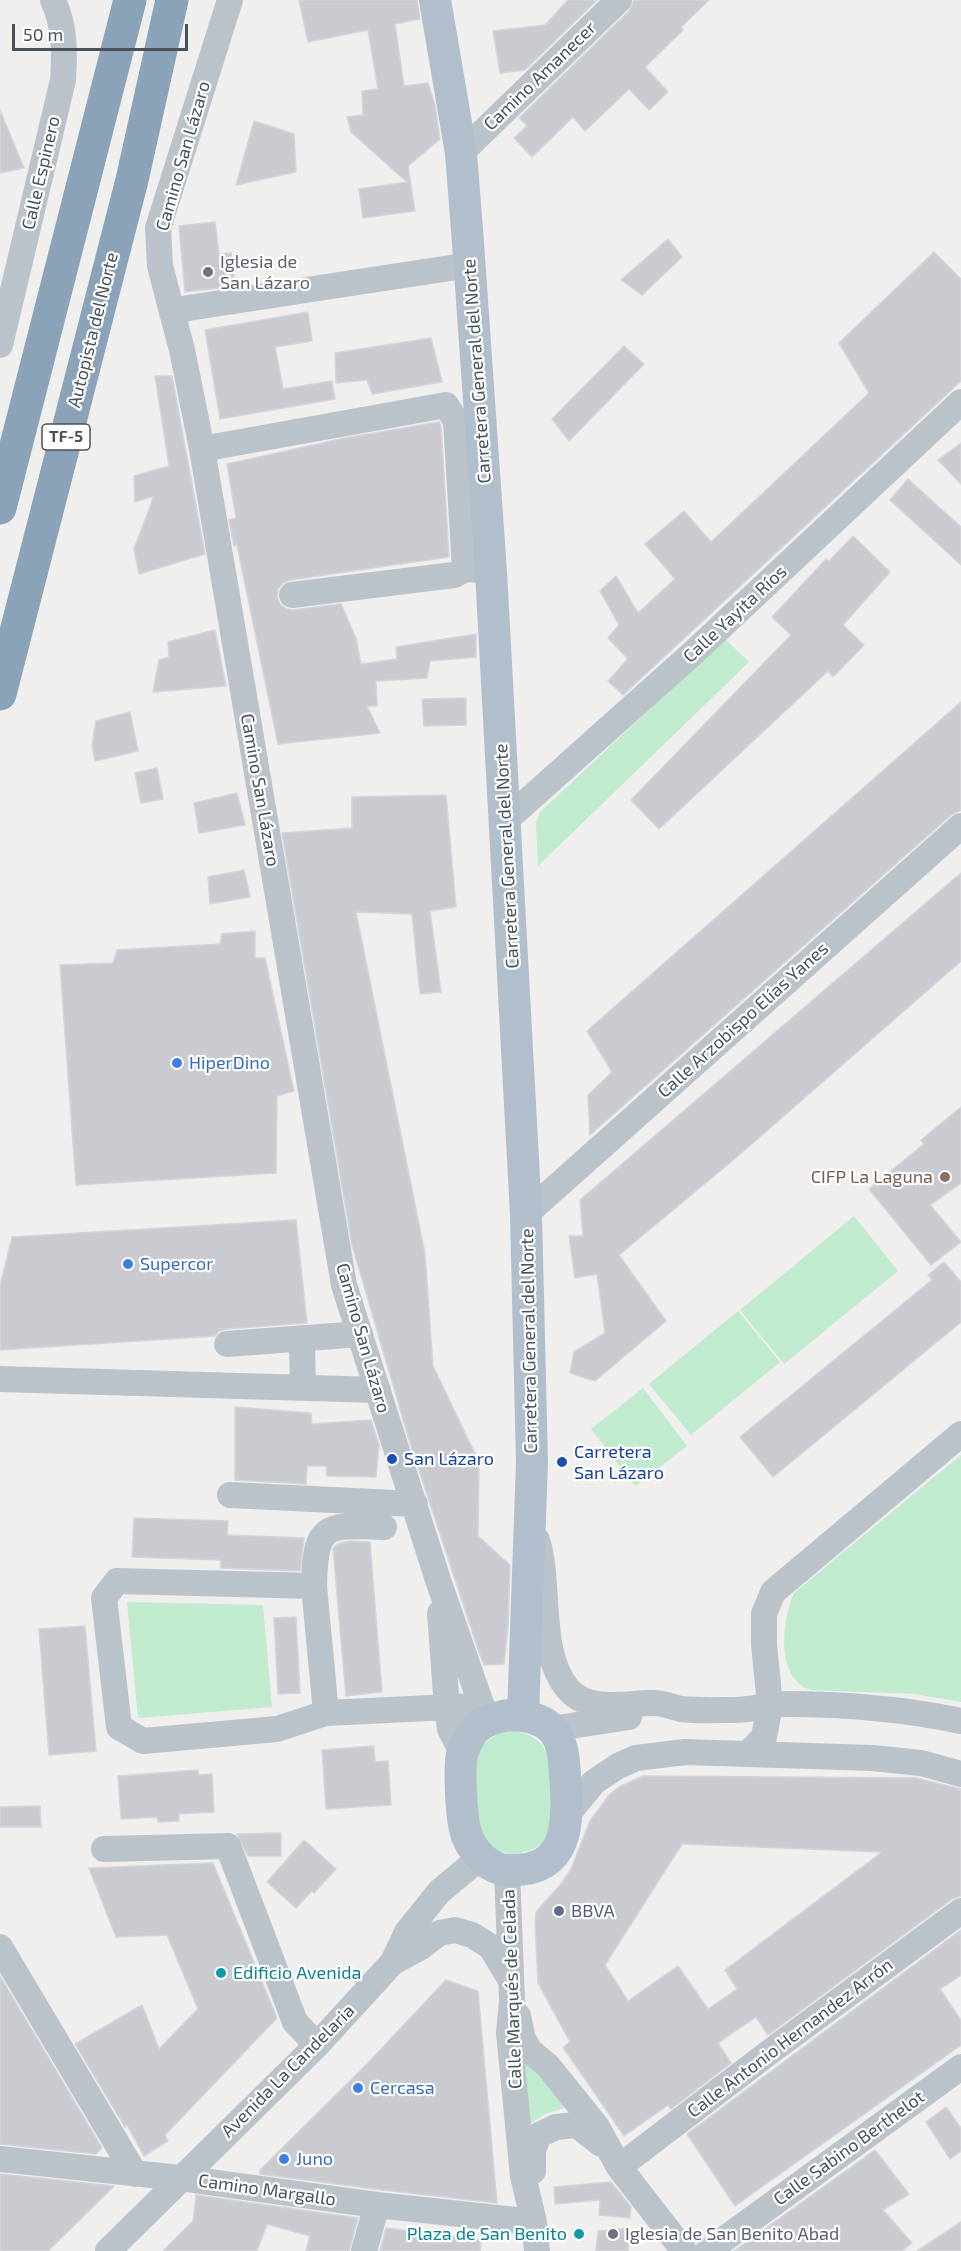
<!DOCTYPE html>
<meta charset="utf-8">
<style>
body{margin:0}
#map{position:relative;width:961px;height:2251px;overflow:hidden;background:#f1eeee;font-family:"Exo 2",sans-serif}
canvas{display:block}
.scale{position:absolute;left:12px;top:24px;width:176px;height:27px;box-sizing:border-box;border:3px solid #48525a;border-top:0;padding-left:8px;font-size:18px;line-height:21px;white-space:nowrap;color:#48525a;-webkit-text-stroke:4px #fff;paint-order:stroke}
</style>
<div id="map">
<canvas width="961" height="2251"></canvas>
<div class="scale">50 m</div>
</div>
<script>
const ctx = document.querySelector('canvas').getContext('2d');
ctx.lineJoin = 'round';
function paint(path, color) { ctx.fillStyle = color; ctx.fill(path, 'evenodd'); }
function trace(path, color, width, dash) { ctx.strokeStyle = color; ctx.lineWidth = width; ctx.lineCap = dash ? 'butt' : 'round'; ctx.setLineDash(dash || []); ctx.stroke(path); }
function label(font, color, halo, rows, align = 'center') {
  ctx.font = font + ' "Exo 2",sans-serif'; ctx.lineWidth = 4.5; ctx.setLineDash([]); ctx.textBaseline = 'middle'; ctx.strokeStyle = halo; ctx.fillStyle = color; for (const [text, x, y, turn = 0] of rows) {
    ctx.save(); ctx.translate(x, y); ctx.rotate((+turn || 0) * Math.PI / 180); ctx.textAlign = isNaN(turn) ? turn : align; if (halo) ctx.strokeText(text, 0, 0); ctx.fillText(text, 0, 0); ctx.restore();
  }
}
const green = new Path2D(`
 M725 639 749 662 538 866 536 823 540 812Z
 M854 1216 898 1271 784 1364 740 1310Z
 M738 1311 780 1362 691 1435 649 1384Z
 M643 1388 687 1446 635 1486 591 1429Z
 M961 1455V1702L915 1694 811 1690C775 1679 782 1620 794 1593Z
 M127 1602 263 1605 272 1707 138 1718Z
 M513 1730C524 1733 533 1735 541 1744 553 1757 557 1818 550 1833 543 1846 533 1850 520 1853 513 1855 509 1854 502 1852 467 1843 476 1781 476 1753 487 1739 495 1734 513 1730Z
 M520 2054 567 2107 545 2114 528 2125Z`);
const building = new Path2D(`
 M299 0H417L420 19 395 24 404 86 428 83 435 105 440 139 408 166 415 211 363 218 359 189 407 182 351 132 347 117 363 115 362 91 378 89 368 30 308 42Z
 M568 0H597L525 70 500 73 493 31 545 25Z
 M634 0H709L681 27 683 30 645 67 668 92 649 110 629 89 585 131 573 117 532 157 514 138 527 126 519 118 629 11Z
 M0 110 24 168 0 173Z
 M254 121 294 134 296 172 236 185Z
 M215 222 219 254 231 253 235 286 185 292 179 226Z
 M668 239 682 257 642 295 621 280Z
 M934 252 961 279V381L623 695 608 681 628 659 608 638 619 625 600 591 616 576 638 613 675 579 645 544 684 511 711 542 869 393 839 343Z
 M308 312 312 341 275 347 283 389 332 381 335 399 220 419 205 330Z
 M431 338 442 382 372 394 367 380 336 383 335 353Z
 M624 346 644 364 569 441 552 419Z
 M155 376H172L205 554 139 574 134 549 154 496 135 502 134 476 169 466Z
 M439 422 441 426 449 557 290 580 283 583 278 589 277 597 280 604 286 609 293 610 341 604 356 638 361 664 397 659 396 647 476 634V657L430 661 427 678 376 681 377 706H367L380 733 278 744 237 545 234 546 229 520 236 518 227 464 345 438Z
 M961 443V484L938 460Z
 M908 479 961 527V565L890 500Z
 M853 536 890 572 843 625 864 645 833 677 828 671 659 829 631 800 791 635 772 617 826 559 829 561Z
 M215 630 226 686 153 692 159 660 169 657 168 642Z
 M466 698V725L424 726 422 699Z
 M961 702V810L951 815 590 1135 588 1095 612 1072 587 1031Z
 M130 712 138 751 95 761 92 745 96 721Z
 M157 768 163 799 141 803 135 773Z
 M237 793 245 825 199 833 194 803Z
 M446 795 456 907 430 911 441 992 420 994 412 914 356 912 425 1254 433 1366 479 1462 478 1536 510 1565 508 1626 504 1664 484 1665 479 1652 410 1443 352 1245 282 833 352 828V797Z
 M244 870 250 897 210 904 208 877Z
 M961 873V961L738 1156 619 1255 666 1321 595 1381 570 1373 574 1352 605 1333 597 1274 575 1278 569 1236H583L580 1200Z
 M255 931V958H265L294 1091 277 1096 276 1173 76 1185 60 965 113 963 117 950 220 944 222 934Z
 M961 1107V1183L930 1205 961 1242 931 1265 869 1189 924 1144 921 1140Z
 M296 1220 307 1323 226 1329 219 1331 215 1336 0 1350V1286L12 1237Z
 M944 1262 961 1282V1322L773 1477 740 1437 932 1280 928 1275Z
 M235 1407 311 1413 312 1424 371 1420 379 1445 376 1477 327 1476 326 1466H307L306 1484 235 1480Z
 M134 1518 228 1521 227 1535 304 1538 300 1571 220 1568 221 1560 132 1557Z
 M350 1541 370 1542 382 1692 346 1696 333 1549 337 1544Z
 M296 1617 300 1693 278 1694 274 1618Z
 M85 1626 96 1751 49 1755 39 1629Z
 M374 1746 375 1762 388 1761 391 1805 326 1809 322 1750Z
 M198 1770V1775L212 1774 214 1812 179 1814V1821L158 1822 157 1817 121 1819 118 1776Z
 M643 1776 916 1778 961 1789V1896L952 1899 768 2035 756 2017 718 2043 731 2063 671 2109 668 2105 624 2136 563 2047 570 2042 538 1983 535 1922 536 1912 561 1884 571 1869 590 1821 609 1795 619 1787ZM682 1844 882 1852 725 1970 737 1989 708 2009 678 1966 628 2001 605 1965Z
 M40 1806 41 1827H0V1807Z
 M281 1833V1856H248L237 1834Z
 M304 1840 336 1869 314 1893 312 1891 296 1908 267 1882Z
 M213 1863 277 2018 165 2135 168 2141 144 2156 127 2125 125 2127 75 2044 142 2005 159 2049 198 2009 167 1935 116 1937 89 1868Z
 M961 1930V1975L940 1989 961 2020V2045L735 2206 687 2134Z
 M0 1976 102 2148 96 2154 0 2144Z
 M446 1980 478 1991 497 2203 374 2189 260 2174V2170L366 2065Z
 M946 2107 961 2128V2151L950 2159 926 2122Z
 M875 2150 909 2194 883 2210 912 2243 902 2251H734Z
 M0 2174 114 2186 48 2251H0Z
 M611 2182 631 2207 630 2218 599 2215 600 2200 555 2204 554 2187Z
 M196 2195 358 2218 349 2251H306L310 2236 267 2224 257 2251H163L193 2221Z
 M961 2222V2251H917Z
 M386 2228 481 2240 480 2251H380Z
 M630 2228 628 2251H596L598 2231Z`);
const minor = new Path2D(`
 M230 0 158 228 160 266 182 350 202 449 344 1285 438 1580 487 1721
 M461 153 619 0
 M172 313 188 308 470 265
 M0 345 63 80C65 51 65 27 53 0
 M202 449 446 405 456 421 465 569
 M292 595 454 575 465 569 481 570
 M505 821 693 653 961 402
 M526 1214 961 826
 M295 1339 302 1347 303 1387
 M227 1344 360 1334
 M0 1379 378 1390
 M230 1495 415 1504
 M537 1540C551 1584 537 1653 568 1689 588 1713 626 1703 654 1703 663 1703 672 1707 681 1709 698 1711 718 1710 735 1710 752 1710 768 1704 785 1704 844 1704 904 1709 961 1721
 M314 1586C315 1522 326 1525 384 1527
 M440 1613 447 1708 450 1729 462 1752
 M326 1713 314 1586 117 1581 104 1598 119 1727 143 1741 277 1729 326 1713 471 1706 480 1703
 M551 1729 629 1717
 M748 1754 764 1737 770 1705 764 1644V1614L773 1592 961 1434
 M567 1815 594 1782 618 1766 636 1758 685 1752 873 1758 921 1763 961 1774
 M104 1849 228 1846 295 2022 317 2045
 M507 1870 512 2001 509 2033 523 2176 534 2222 537 2251
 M0 1947 135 2174
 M393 1962 421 1947 439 1933 455 1930 472 1935 491 1947 509 1977
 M518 2016 523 2039 530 2051 548 2066 597 2127 619 2167 684 2251
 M0 2159 180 2178 377 2205 534 2222
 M619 2167 771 2051 961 1911
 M533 2171V2150L539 2135 556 2127 577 2125 601 2144
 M108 2251 317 2045 393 1962 407 1932 439 1892 481 1857
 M364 2251 377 2205
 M708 2251 961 2067`);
const major = new Path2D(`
 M435 0 461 153 468 243 491 572 526 1214 532 1462 523 1715
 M508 1715C523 1715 539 1717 551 1728 563 1740 564 1759 565 1775 569 1822 570 1873 507 1870 489 1869 473 1852 467 1836 461 1821 459 1770 462 1754 464 1748 468 1739 472 1733 481 1721 495 1718 508 1715Z`);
const highway = new Path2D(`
 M0 508 130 0
 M0 694 132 180 172 0`);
const markers = [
 [208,272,6,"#6b7280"],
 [177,1063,6,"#3f7fe0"],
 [945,1177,6,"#8d6e63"],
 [128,1264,6,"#3f7fe0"],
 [392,1459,6,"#1a4fb4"],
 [562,1462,6,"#1a4fb4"],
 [559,1911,6,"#5c6f8a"],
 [221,1973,6,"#0f9aa8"],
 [358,2088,6,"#3f7fe0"],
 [284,2159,6,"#3f7fe0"],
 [579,2234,6,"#0f9aa8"],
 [613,2234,6,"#6b7280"]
];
const shields = [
 [66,437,48]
];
const shieldNames = [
 ["TF-5",66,437]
];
const streetNames = [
 ["Camino Amanecer",540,76,-44],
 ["Camino San Lázaro",183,156,-74],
 ["Calle Espinero",41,173,-77],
 ["Autopista del Norte",93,330,-76],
 ["Carretera General del Norte",477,371,-94],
 ["Calle Yayita Ríos",735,614,-43],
 ["Camino San Lázaro",260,790,80],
 ["Carretera General del Norte",507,856,-93],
 ["Calle Arzobispo Elías Yanes",743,1020,-42],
 ["Camino San Lázaro",363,1338,74],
 ["Carretera General del Norte",529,1341,-91],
 ["Calle Marqués de Celada",512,1989,-92],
 ["Calle Antonio Hernandez Arrón",790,2038,-37],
 ["Avenida La Candelaria",288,2071,-45],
 ["Calle Sabino Berthelot",849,2148,-36],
 ["Camino Margallo",267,2190,8]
];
const worshipNames = [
 ["Iglesia de",220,262],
 ["San Lázaro",220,283],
 ["Iglesia de San Benito Abad",625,2234]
];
const shopNames = [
 ["HiperDino",189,1063],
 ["Supercor",140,1264],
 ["Cercasa",370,2088],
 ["Juno",296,2159]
];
const educationNames = [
 ["CIFP La Laguna",933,1177]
];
const transitNames = [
 ["Carretera",574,1452],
 ["San Lázaro",574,1473],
 ["San Lázaro",404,1459]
];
const serviceNames = [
 ["BBVA",571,1911]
];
const cultureNames = [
 ["Edificio Avenida",233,1973],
 ["Plaza de San Benito",567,2234,"right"]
];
paint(green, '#c0ebce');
paint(building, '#c9cbd0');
trace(building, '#d3d5d9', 1.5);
trace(minor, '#bbc3ca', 26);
trace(major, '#b0bfcb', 32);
trace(highway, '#8aa3b9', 33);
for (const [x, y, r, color] of markers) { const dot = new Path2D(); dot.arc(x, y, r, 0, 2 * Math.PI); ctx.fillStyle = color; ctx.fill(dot); trace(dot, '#fff', 2); }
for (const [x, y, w] of shields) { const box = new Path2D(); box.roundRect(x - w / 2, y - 13, w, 26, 4.5); ctx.fillStyle = '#fff'; ctx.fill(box); trace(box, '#48525a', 1.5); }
label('bold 16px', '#48525a', null, shieldNames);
label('18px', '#48525a', '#fff', streetNames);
label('18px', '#5b616d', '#fff', worshipNames, 'left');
label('18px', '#366cbe', '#fff', shopNames, 'left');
label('18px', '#785e54', '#fff', educationNames, 'right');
label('18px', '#164399', '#fff', transitNames, 'left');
label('18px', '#4e5e75', '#fff', serviceNames, 'left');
label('18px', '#0d838f', '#fff', cultureNames, 'left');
</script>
